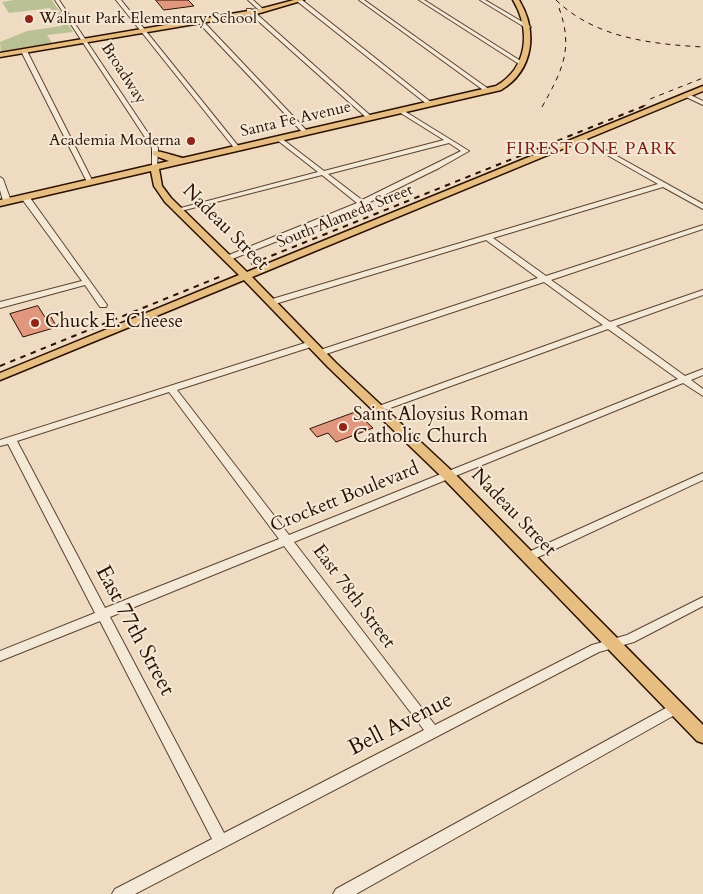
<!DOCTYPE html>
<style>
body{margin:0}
canvas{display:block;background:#eedbc2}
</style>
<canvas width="703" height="894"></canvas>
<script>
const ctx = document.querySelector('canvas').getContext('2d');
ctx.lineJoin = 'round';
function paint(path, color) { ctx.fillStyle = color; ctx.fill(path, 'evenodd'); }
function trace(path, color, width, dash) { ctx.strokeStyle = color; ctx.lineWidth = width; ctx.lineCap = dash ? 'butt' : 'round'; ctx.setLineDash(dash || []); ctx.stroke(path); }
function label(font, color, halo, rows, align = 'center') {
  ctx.font = font + ' Cardo,serif'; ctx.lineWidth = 4; ctx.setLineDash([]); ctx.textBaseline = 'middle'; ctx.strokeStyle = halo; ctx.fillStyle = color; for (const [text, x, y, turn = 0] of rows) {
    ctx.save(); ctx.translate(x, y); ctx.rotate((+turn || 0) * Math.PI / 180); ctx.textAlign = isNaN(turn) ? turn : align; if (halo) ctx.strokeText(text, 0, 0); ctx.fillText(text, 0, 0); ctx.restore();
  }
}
const green = new Path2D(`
 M14 0H52L73 32 47 35 52 43 1 52 0 42 27 31 62 26 50 8 9 13 2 2Z`);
const building = new Path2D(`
 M156 0H188L194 6 164 10Z
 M38 306 46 319 51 317 57 327 23 337 10 314Z
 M356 412 373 428 336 442 328 433 317 437 310 429Z`);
const minor = new Path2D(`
 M55 0H59L158 148 157 168 152 167V148Z
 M116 0H121L239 147V149H235Z
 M248 0H253L264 10 260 11Z
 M298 0H302L432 103V105H428L298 2Z
 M359 0H364L490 90V92H486Z
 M419 0H424L524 63 519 64Z
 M480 0H485L531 27 526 28Z
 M247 9H251L372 117V119H368L247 11Z
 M197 19H201L308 132V134H304L197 21Z
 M24 49 27 51 93 182 92 183 87 182 21 51Z
 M686 93 703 101V105L684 96 683 95Z
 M401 109 469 151 439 168 366 204V206L227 261 223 259 224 257 357 203 322 175 177 212 173 210 318 172 277 140V138H281L324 171 444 140 399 112 398 111ZM449 143 461 151 362 200 328 174Z
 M581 136 703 204V209L663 187 493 238 546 276 703 225V229L551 280 610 322 703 290V295L616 326 685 376 703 369V375L691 380 703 389V396L683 383 294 542 435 725 592 645 627 635 703 597V606L634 642 599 652 135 894H112L115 889 212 839 100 621 0 661V651L95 613 8 444 0 446V440L308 342H314L315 344 314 346 177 390 289 535 678 379 608 329 382 411H376L374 409 376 407 603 325 544 282 323 355 320 356 316 353 317 351 538 278 486 240 275 304H269L268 302 269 300 658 184 579 139 578 138ZM169 392 279 539 105 608 17 441ZM284 546 424 730 224 833 110 617Z
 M0 177 3 179 11 201 10 203 3 201 0 190Z
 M22 195H28L107 305 106 307H100L85 285 0 308V302L82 281 22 199Z
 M703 473V480L532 560H524L522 557 524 554Z
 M675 703 680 704 682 708 680 712 356 894H333L336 889Z`);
const major = new Path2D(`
 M294 0H304L260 13 0 57V53L260 9Z
 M513 0H519C538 31 534 70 501 90L159 169 162 186 171 198 247 272 703 86V91L252 277 336 363 454 473 703 725V743L697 741 444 479 328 367 244 280 0 380V373L239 275 165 202 154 186 151 171 0 206V200L169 161 153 155V151C162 151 174 156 183 158L496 86C528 68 531 30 513 0Z`);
const railFar1 = new Path2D(`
 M556 0C595 38 651 44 703 47
 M650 99 703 78
 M542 107C562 71 574 49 559 8
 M641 107 649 104`);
const rail = new Path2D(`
 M251 264 644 106
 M0 366 224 275`);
const markers = [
 [29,19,5,"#8f2418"],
 [191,141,5,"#8f2418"],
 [35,323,5,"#8f2418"],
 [343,427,5,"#8f2418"]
];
const farPoinames = [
 ["Walnut Park Elementary School",39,19],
 ["Academia Moderna",181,141,"right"]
];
const farStreetnames = [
 ["Broadway",123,74,57],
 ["Santa Fe Avenue",296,120,-13],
 ["South Alameda Street",345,217,-22]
];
const farQuarternames = [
 ["FIRESTONE PARK",592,150]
];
const streetNames = [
 ["Nadeau Street",225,228,45],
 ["Crockett Boulevard",345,498,-22],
 ["Nadeau Street",513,513,46],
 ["East 78th Street",353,597,53]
];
const poiNames = [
 ["Chuck E. Cheese",45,323],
 ["Saint Aloysius Roman",353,416],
 ["Catholic Church",353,438]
];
const nearStreetnames = [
 ["East 77th Street",134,631,62],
 ["Bell Avenue",401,725,-27]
];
paint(green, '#b9c093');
paint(building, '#e1977d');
trace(building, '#2c1000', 1);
trace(minor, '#5c4330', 2);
trace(major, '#2c1000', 3);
paint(minor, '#f4e8d7');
paint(major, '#e7be81');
trace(railFar1, '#2c1000', 1, [5, 5]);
trace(rail, '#2c1000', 2, [5.5, 5.5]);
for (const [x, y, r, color] of markers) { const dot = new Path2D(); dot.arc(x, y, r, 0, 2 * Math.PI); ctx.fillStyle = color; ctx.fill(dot); trace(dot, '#f4e8d7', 2); }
label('16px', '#2c1000', '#f4e8d7', farPoinames, 'left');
label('16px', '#2c1000', '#f4e8d7', farStreetnames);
ctx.letterSpacing = '1px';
label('18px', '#7a1f14', '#f4e8d7', farQuarternames);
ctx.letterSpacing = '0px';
label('19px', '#2c1000', '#f4e8d7', streetNames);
label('19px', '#2c1000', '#f4e8d7', poiNames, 'left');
label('22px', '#2c1000', '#f4e8d7', nearStreetnames);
</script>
